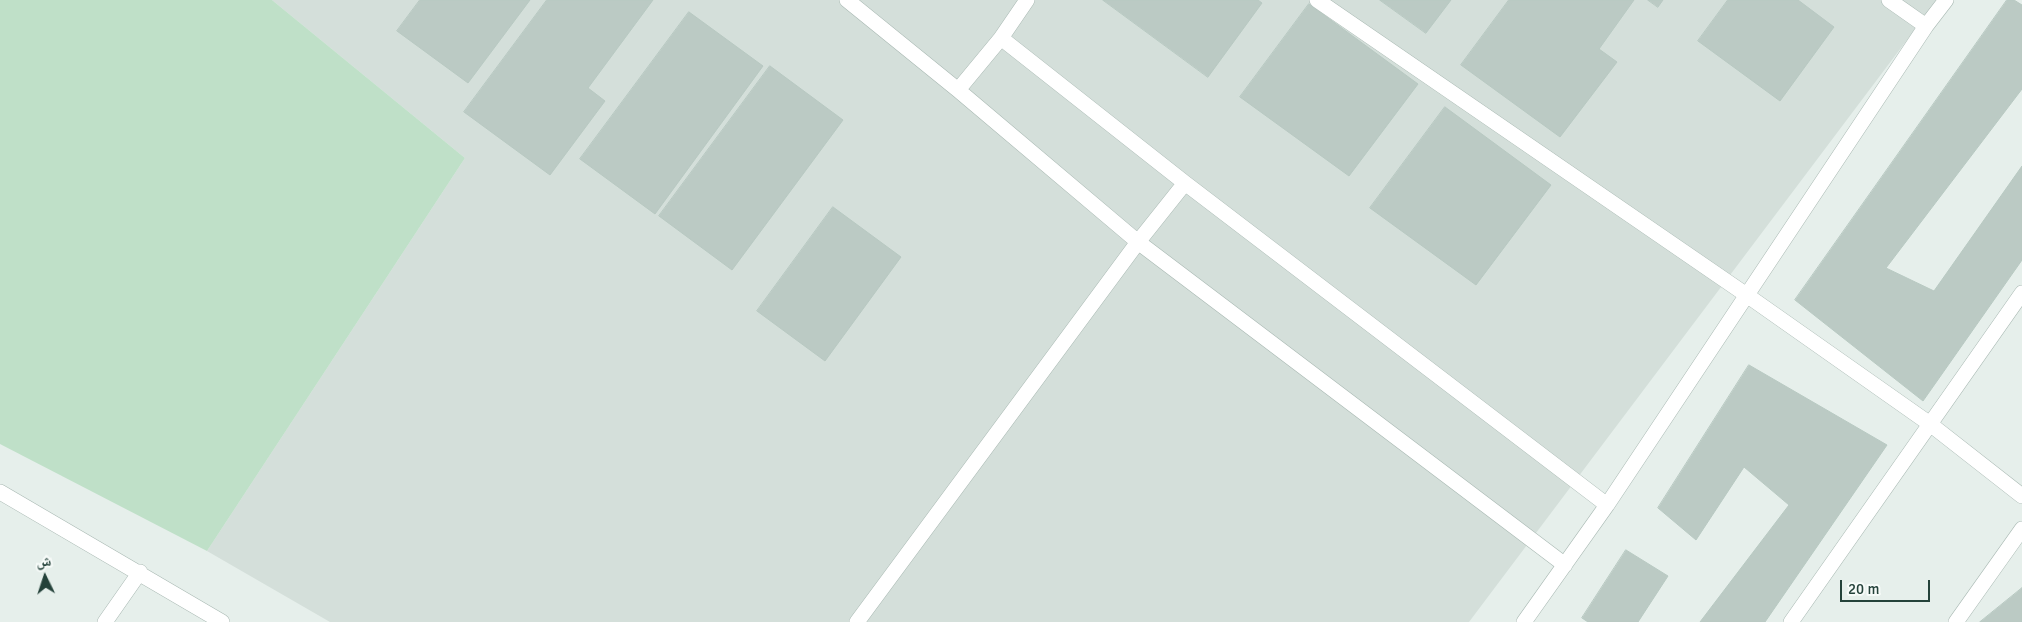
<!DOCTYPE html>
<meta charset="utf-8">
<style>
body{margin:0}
#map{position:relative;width:2022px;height:622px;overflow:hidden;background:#e6efeb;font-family:Signika,"Noto Naskh Arabic",sans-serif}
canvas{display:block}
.north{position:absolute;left:20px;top:552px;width:50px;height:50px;-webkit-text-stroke:4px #f7fbf9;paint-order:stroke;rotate:356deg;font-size:14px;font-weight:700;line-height:20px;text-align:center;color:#24423a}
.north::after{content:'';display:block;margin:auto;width:18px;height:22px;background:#24423a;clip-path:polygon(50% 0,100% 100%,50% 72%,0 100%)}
.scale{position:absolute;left:1840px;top:580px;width:90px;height:22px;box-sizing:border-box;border:2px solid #24423a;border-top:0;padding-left:6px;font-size:15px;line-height:18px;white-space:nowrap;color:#24423a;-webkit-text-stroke:4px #f7fbf9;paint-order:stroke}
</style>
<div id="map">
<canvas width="2022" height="622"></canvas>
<div class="north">ش</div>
<div class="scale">20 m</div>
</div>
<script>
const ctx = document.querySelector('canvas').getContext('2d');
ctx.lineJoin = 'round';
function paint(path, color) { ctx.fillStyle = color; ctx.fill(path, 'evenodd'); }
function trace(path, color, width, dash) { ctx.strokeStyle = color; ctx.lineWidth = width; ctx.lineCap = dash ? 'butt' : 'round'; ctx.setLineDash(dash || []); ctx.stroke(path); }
const built = new Path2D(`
 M272 0H1937L1469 622H330L207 551 465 158Z`);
const green = new Path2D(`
 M0 0H272L465 158 207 551 0 444Z`);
const building = new Path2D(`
 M420 0H530L468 83 397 31Z
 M547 0H653L588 88 605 101 550 175 464 112Z
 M1103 0H1258L1262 3 1208 77Z
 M1380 0H1451L1426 33Z
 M1509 0H1634L1599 49 1617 62 1560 137 1461 65Z
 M1648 0H1663L1658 7Z
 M1728 0H1798L1834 27 1780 101 1698 41Z
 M2007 0H2014L2022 5V89L1886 268 1934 291 2022 166V260L1923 401 1795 300Z
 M1309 4 1418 84 1349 176 1240 97Z
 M689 12 763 66 655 214 580 159Z
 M770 66 843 120 732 270 659 216Z
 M1445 107 1551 185 1476 285 1370 208Z
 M833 207 901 257 825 361 757 311Z
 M1749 365 1887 445 1765 622H1700L1789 505 1744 467 1696 540 1658 508Z
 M1626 550 1668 576 1638 622H1588L1582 618Z
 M2022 588V622H1980Z`);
const minor = new Path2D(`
 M847 0 958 90 1138 242 1565 565
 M1317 0 1748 296 1930 424 2022 496
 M1889 0 1926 26
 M1001 38 1185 183 1607 505
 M958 90 1001 38 1027 0
 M0 492 222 622
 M105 622 140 572
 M857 622 1138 242 1185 183
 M1524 622 1607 505 1926 26 1946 0
 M1791 622 2022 293
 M1956 622 2022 529`);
paint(built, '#d4dfda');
paint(green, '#bfe0c8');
paint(building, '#bbcac4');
trace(building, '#b8c9c2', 1);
trace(minor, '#a8b8b2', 16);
trace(minor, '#fff', 15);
</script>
